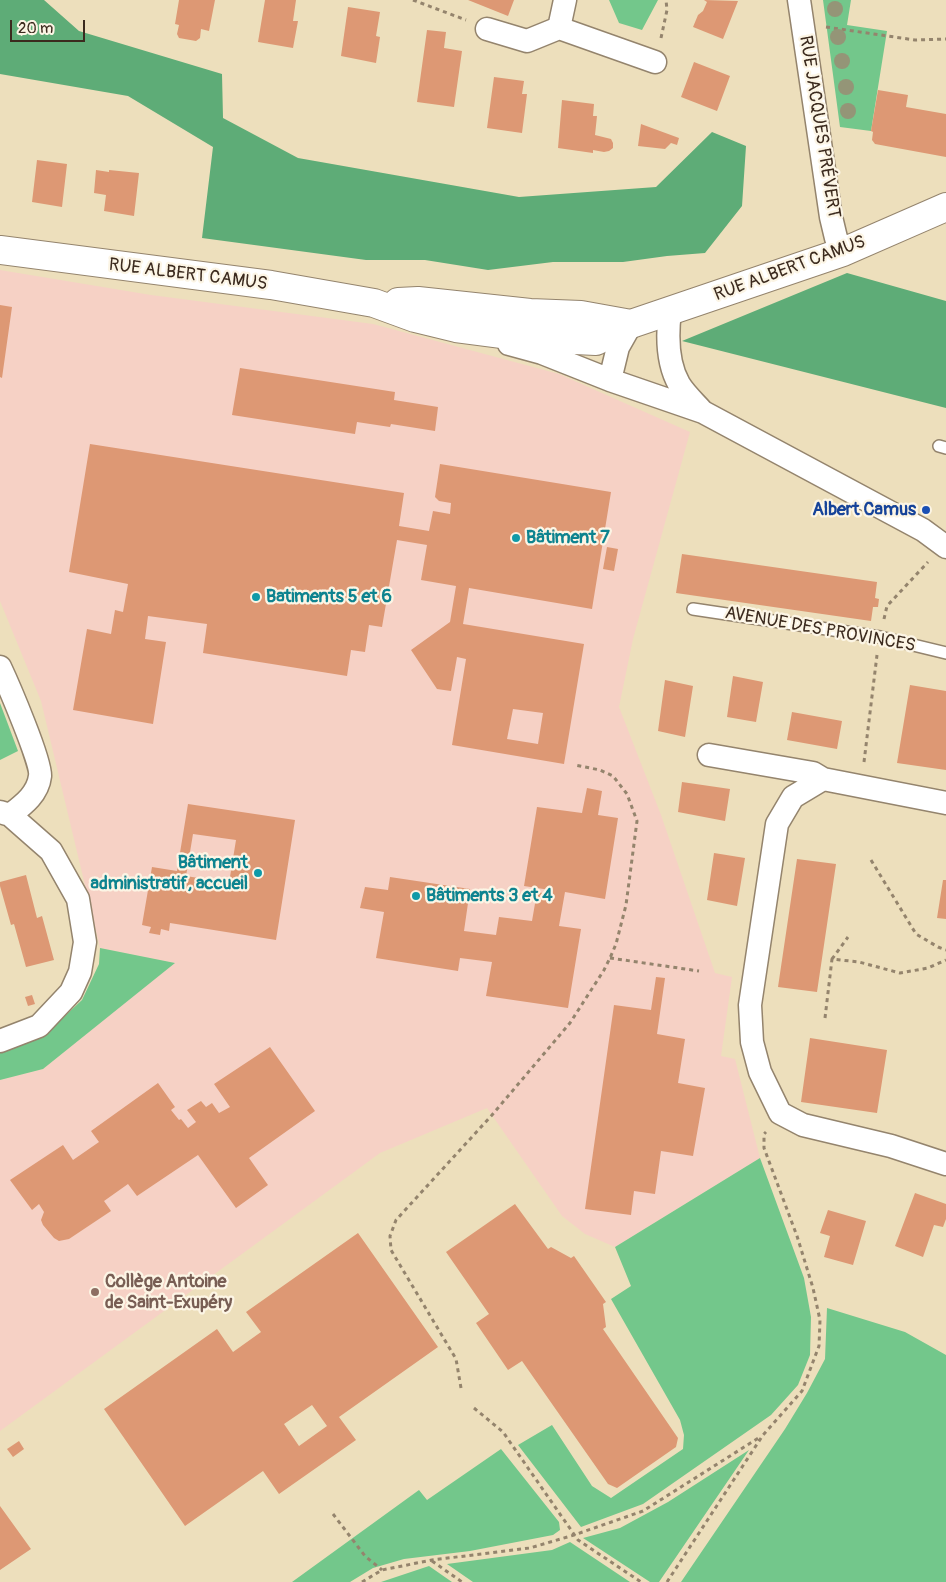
<!DOCTYPE html>
<meta charset="utf-8">
<style>
body{margin:0}
#map{position:relative;width:946px;height:1582px;overflow:hidden;background:#eddfbc;font-family:Pangolin,sans-serif}
canvas{display:block}
.scale{position:absolute;left:10px;top:20px;width:75px;height:22px;box-sizing:border-box;border:2px solid #3b2a1e;border-top:0;padding-left:6px;font-size:15px;line-height:18px;white-space:nowrap;color:#3b2a1e;-webkit-text-stroke:4px #fcf5e5;paint-order:stroke}
</style>
<div id="map">
<canvas width="946" height="1582"></canvas>
<div class="scale">20 m</div>
</div>
<script>
const ctx = document.querySelector('canvas').getContext('2d');
ctx.lineJoin = 'round';
function paint(path, color) { ctx.fillStyle = color; ctx.fill(path, 'evenodd'); }
function trace(path, color, width, dash) { ctx.strokeStyle = color; ctx.lineWidth = width; ctx.lineCap = dash ? 'butt' : 'round'; ctx.setLineDash(dash || []); ctx.stroke(path); }
function label(font, color, halo, rows, align = 'center') {
  ctx.font = font + ' Pangolin,sans-serif'; ctx.lineWidth = 4.5; ctx.setLineDash([]); ctx.textBaseline = 'middle'; ctx.strokeStyle = halo; ctx.fillStyle = color; for (const [text, x, y, turn = 0] of rows) {
    ctx.save(); ctx.translate(x, y); ctx.rotate((+turn || 0) * Math.PI / 180); ctx.textAlign = isNaN(turn) ? turn : align; if (halo) ctx.strokeText(text, 0, 0); ctx.fillText(text, 0, 0); ctx.restore();
  }
}
const built = new Path2D(`
 M0 270 151 295 373 324 559 374 690 432 633 639 619 707 661 815 715 973 732 977 721 1056 735 1059 760 1158 615 1247 585 1234 562 1216 487 1108 380 1153 0 1431V1080L43 1069 174 963 100 948 41 701 0 601Z`);
const green = new Path2D(`
 M609 0H658L642 30 619 23Z
 M823 0H851L847 25 887 31 871 131 840 127Z
 M0 703 18 751 0 760Z
 M100 948 175 963 43 1069 0 1080V1051L53 1027 82 1000 99 964Z
 M760 1158 804 1278 811 1317 810 1355 798 1385 771 1415 643 1504 581 1527 518 1445 552 1425 592 1486 611 1498 683 1449 684 1435 680 1420 611 1299 631 1286 615 1247Z
 M827 1308 905 1332 946 1355V1582H681L785 1429 807 1393 825 1359Z
 M501 1449 559 1522 560 1530 553 1535 470 1551 404 1559 373 1568 350 1582H292L419 1490 427 1500Z
 M749 1450 659 1582H650L583 1538 620 1528 668 1502Z
 M570 1542 630 1582H473L447 1564 552 1550Z
 M429 1566 452 1582H381Z`);
const forest = new Path2D(`
 M0 0H44L79 31 222 74 223 118 298 158 519 197 656 187 712 132 746 146 742 206 705 253 667 256 623 262H553L488 270 425 260H366L202 238 213 147 128 96 0 74Z
 M847 273 946 301V408L682 341Z`);
const building = new Path2D(`
 M179 0H215L209 31 201 29 200 38 196 41 179 38 177 34 179 25 175 24Z
 M265 0H296L293 21H298L293 48 258 42Z
 M468 0H514L508 16Z
 M704 0 738 1 723 39 693 27 698 15 703 11 707 2Z
 M348 7 380 12 376 36 380 37 376 63 341 56Z
 M427 30 446 32 444 48 462 51 454 107 417 102Z
 M694 62 730 76 717 111 681 97Z
 M494 77 524 81 522 94H527L522 133 487 128Z
 M878 90 908 95 906 107 946 114V157L875 144 872 140 873 132 871 131Z
 M562 100 594 104 593 116H597L595 135 611 139 613 143V148L609 151 604 152 593 150V153L558 148Z
 M641 124 679 138 677 145 671 143 665 149 638 146Z
 M37 160 67 164 62 207 32 202Z
 M96 170 109 172V170L139 173 134 216 104 211 106 195 94 193Z
 M0 305 12 307 2 378 0 377Z
 M240 368 395 392 394 400 438 407 435 431 391 424 390 427 357 422 355 434 232 415Z
 M90 444 404 493 399 526 429 531 433 511 450 514 451 503 439 501 435 497 440 464 611 492 592 609 469 588 463 624 584 644 564 764 452 745 466 659 457 657 451 691 437 689 411 650 450 622 456 586 421 580 427 545 397 540 382 627 369 625 365 652 351 650 347 676 203 653 207 624 148 616 145 639 166 642 153 724 73 710 87 629 111 634 115 610 123 612 128 584 69 572ZM513 709 543 713 538 744 507 739Z
 M607 547 618 549 614 571 603 569Z
 M682 554 877 582 875 598 879 599 878 607H873L871 621 676 593Z
 M733 676 763 682 756 722 727 717Z
 M665 680 693 686 685 737 658 731Z
 M910 685 946 691V770L897 763Z
 M792 712 842 721 837 749 787 740Z
 M682 782 730 789 725 821 678 812Z
 M587 788 602 791 598 815 618 818 605 899 565 892 559 926 581 929 568 1008 486 996 492 962 460 958 458 971 376 958 384 912 360 908 365 887 388 890 390 877 470 889 464 931 496 935 499 917 532 921 537 892 549 894 550 890 524 886 537 807 582 813Z
 M188 804 295 820 276 940 170 923 169 931 161 929 160 935 149 933 151 927 142 925 152 867 177 871ZM193 834 236 840 229 883 186 876Z
 M714 853 745 858 737 906 707 900Z
 M797 859 836 864 817 992 778 987Z
 M26 875 37 918 42 916 54 960 26 967 14 924 11 925 0 886V882Z
 M943 880H946V919L937 918Z
 M656 977 665 978 657 1034 685 1039 678 1083 705 1088 693 1156 661 1151 655 1194 634 1191 631 1215 585 1209 614 1005 651 1010Z
 M32 995 35 1004 28 1006 25 997Z
 M810 1038 887 1050 877 1113 801 1102Z
 M270 1047 315 1111 249 1158 268 1185 236 1208 198 1155 137 1196 128 1184 104 1201 111 1211 69 1239 59 1241 54 1238 43 1225 41 1220 44 1212 39 1204 32 1210 10 1180 63 1145 73 1160 99 1142 91 1131 158 1083 175 1107 171 1110 179 1120 181 1119 188 1128 196 1122 187 1110 201 1101 206 1107 212 1103 219 1113 230 1107 214 1084Z
 M915 1193 946 1204V1219L943 1227 934 1225 923 1257 895 1246Z
 M515 1204 548 1249 551 1247 571 1258 574 1256 606 1302 603 1304 606 1327 603 1329 678 1438 676 1447 617 1488 608 1484 522 1361 508 1370 476 1323 489 1314 446 1252Z
 M828 1210 866 1221 853 1265 824 1257 830 1236 820 1233Z
 M358 1233 438 1347 339 1417 356 1440 279 1494 263 1471 185 1526 104 1409 217 1329 233 1352 261 1332 246 1312ZM312 1405 327 1426 299 1446 284 1424Z
 M19 1441 24 1449 13 1457 7 1449Z
 M0 1506 31 1549 0 1570Z`);
const path = new Path2D(`
 M413 0 466 20
 M826 27 915 40 946 39
 M661 38 667 10 666 0
 M884 619 887 606 928 562
 M864 762 877 655
 M871 860 916 934 938 947 946 950
 M610 958 699 971
 M832 959 848 937
 M825 1018 832 959 859 962 900 973 928 968 946 960
 M461 1388 456 1359 391 1250 390 1236 396 1220 492 1115 570 1023 604 970 610 958 616 944 626 905 637 821 627 794 613 776 600 770 575 765
 M474 1408 503 1432 578 1540 641 1582
 M333 1514 365 1556 382 1570
 M432 1561 462 1582
 M362 1582 382 1570 432 1560 530 1548 574 1535 643 1511 760 1437
 M667 1582 763 1435 802 1391 819 1346 820 1320 813 1288 797 1236 764 1148V1134L766 1132`);
const lane = new Path2D(`
 M939 446 946 448
 M693 609 880 637 946 653`);
const street = new Path2D(`
 M799 0 831 217 836 238 843 252
 M559 28 655 62
 M487 29 527 41 559 28 565 0
 M670 311C667 335 667 363 679 384 685 394 695 403 702 411
 M509 344 542 353 610 380 703 412 923 530 946 547
 M610 380 618 347 631 324
 M0 667C8 684 42 763 40 776 38 794 23 805 10 815
 M709 755 813 773 823 779
 M946 803 823 779 793 797 777 824 750 1005 752 1042 760 1072 780 1113 803 1125 891 1146 946 1164
 M0 812 10 815 51 851 78 899 85 942 80 972 71 992 39 1026 0 1041`);
const secondary = new Path2D(`
 M0 250 271 285 374 303 415 318 456 328 533 338 596 341 631 324 843 252 946 207
 M398 302 418 301 530 313 581 315 631 324`);
const trees = [
 [835,9],
 [838,37],
 [842,61],
 [846,87],
 [848,111]
];
const markers = [
 [926,510,5,"#1a4fb4"],
 [516,538,5,"#0f9aa8"],
 [256,597,5,"#0f9aa8"],
 [258,873,5,"#0f9aa8"],
 [416,896,5,"#0f9aa8"],
 [95,1292,5,"#8d6e63"]
];
const streetNames = [
 ["RUE JACQUES PRÉVERT",819,127,81],
 ["RUE ALBERT CAMUS",790,269,-20],
 ["RUE ALBERT CAMUS",188,275,7],
 ["AVENUE DES PROVINCES",820,630,10]
];
const transitNames = [
 ["Albert Camus",916,510]
];
const cultureNames = [
 ["Bâtiment 7",526,538],
 ["Batiments 5 et 6",266,597],
 ["Bâtiment",248,863,"right"],
 ["administratif, accueil",248,884,"right"],
 ["Bâtiments 3 et 4",426,896]
];
const educationNames = [
 ["Collège Antoine",105,1282],
 ["de Saint-Exupéry",105,1303]
];
paint(built, '#f6d1c5');
paint(green, '#73c78b');
paint(forest, '#5eac77');
paint(building, '#dd9874');
trace(lane, '#94846d', 14);
trace(street, '#94846d', 25);
trace(secondary, '#94846d', 30);
trace(path, '#94846d', 3, [4, 4]);
trace(lane, '#fff', 11);
trace(street, '#fff', 22);
trace(secondary, '#fff', 28);
ctx.fillStyle = '#949577';
for (const [x, y] of trees) { ctx.beginPath(); ctx.arc(x, y, 8, 0, 2 * Math.PI); ctx.fill(); }
for (const [x, y, r, color] of markers) { const dot = new Path2D(); dot.arc(x, y, r, 0, 2 * Math.PI); ctx.fillStyle = color; ctx.fill(dot); trace(dot, '#fcf5e5', 2); }
label('18px', '#3b2a1e', '#fcf5e5', streetNames);
label('bold 18px', '#164399', '#fcf5e5', transitNames, 'right');
label('bold 18px', '#0d838f', '#fcf5e5', cultureNames, 'left');
label('bold 18px', '#785e54', '#fcf5e5', educationNames, 'left');
</script>
